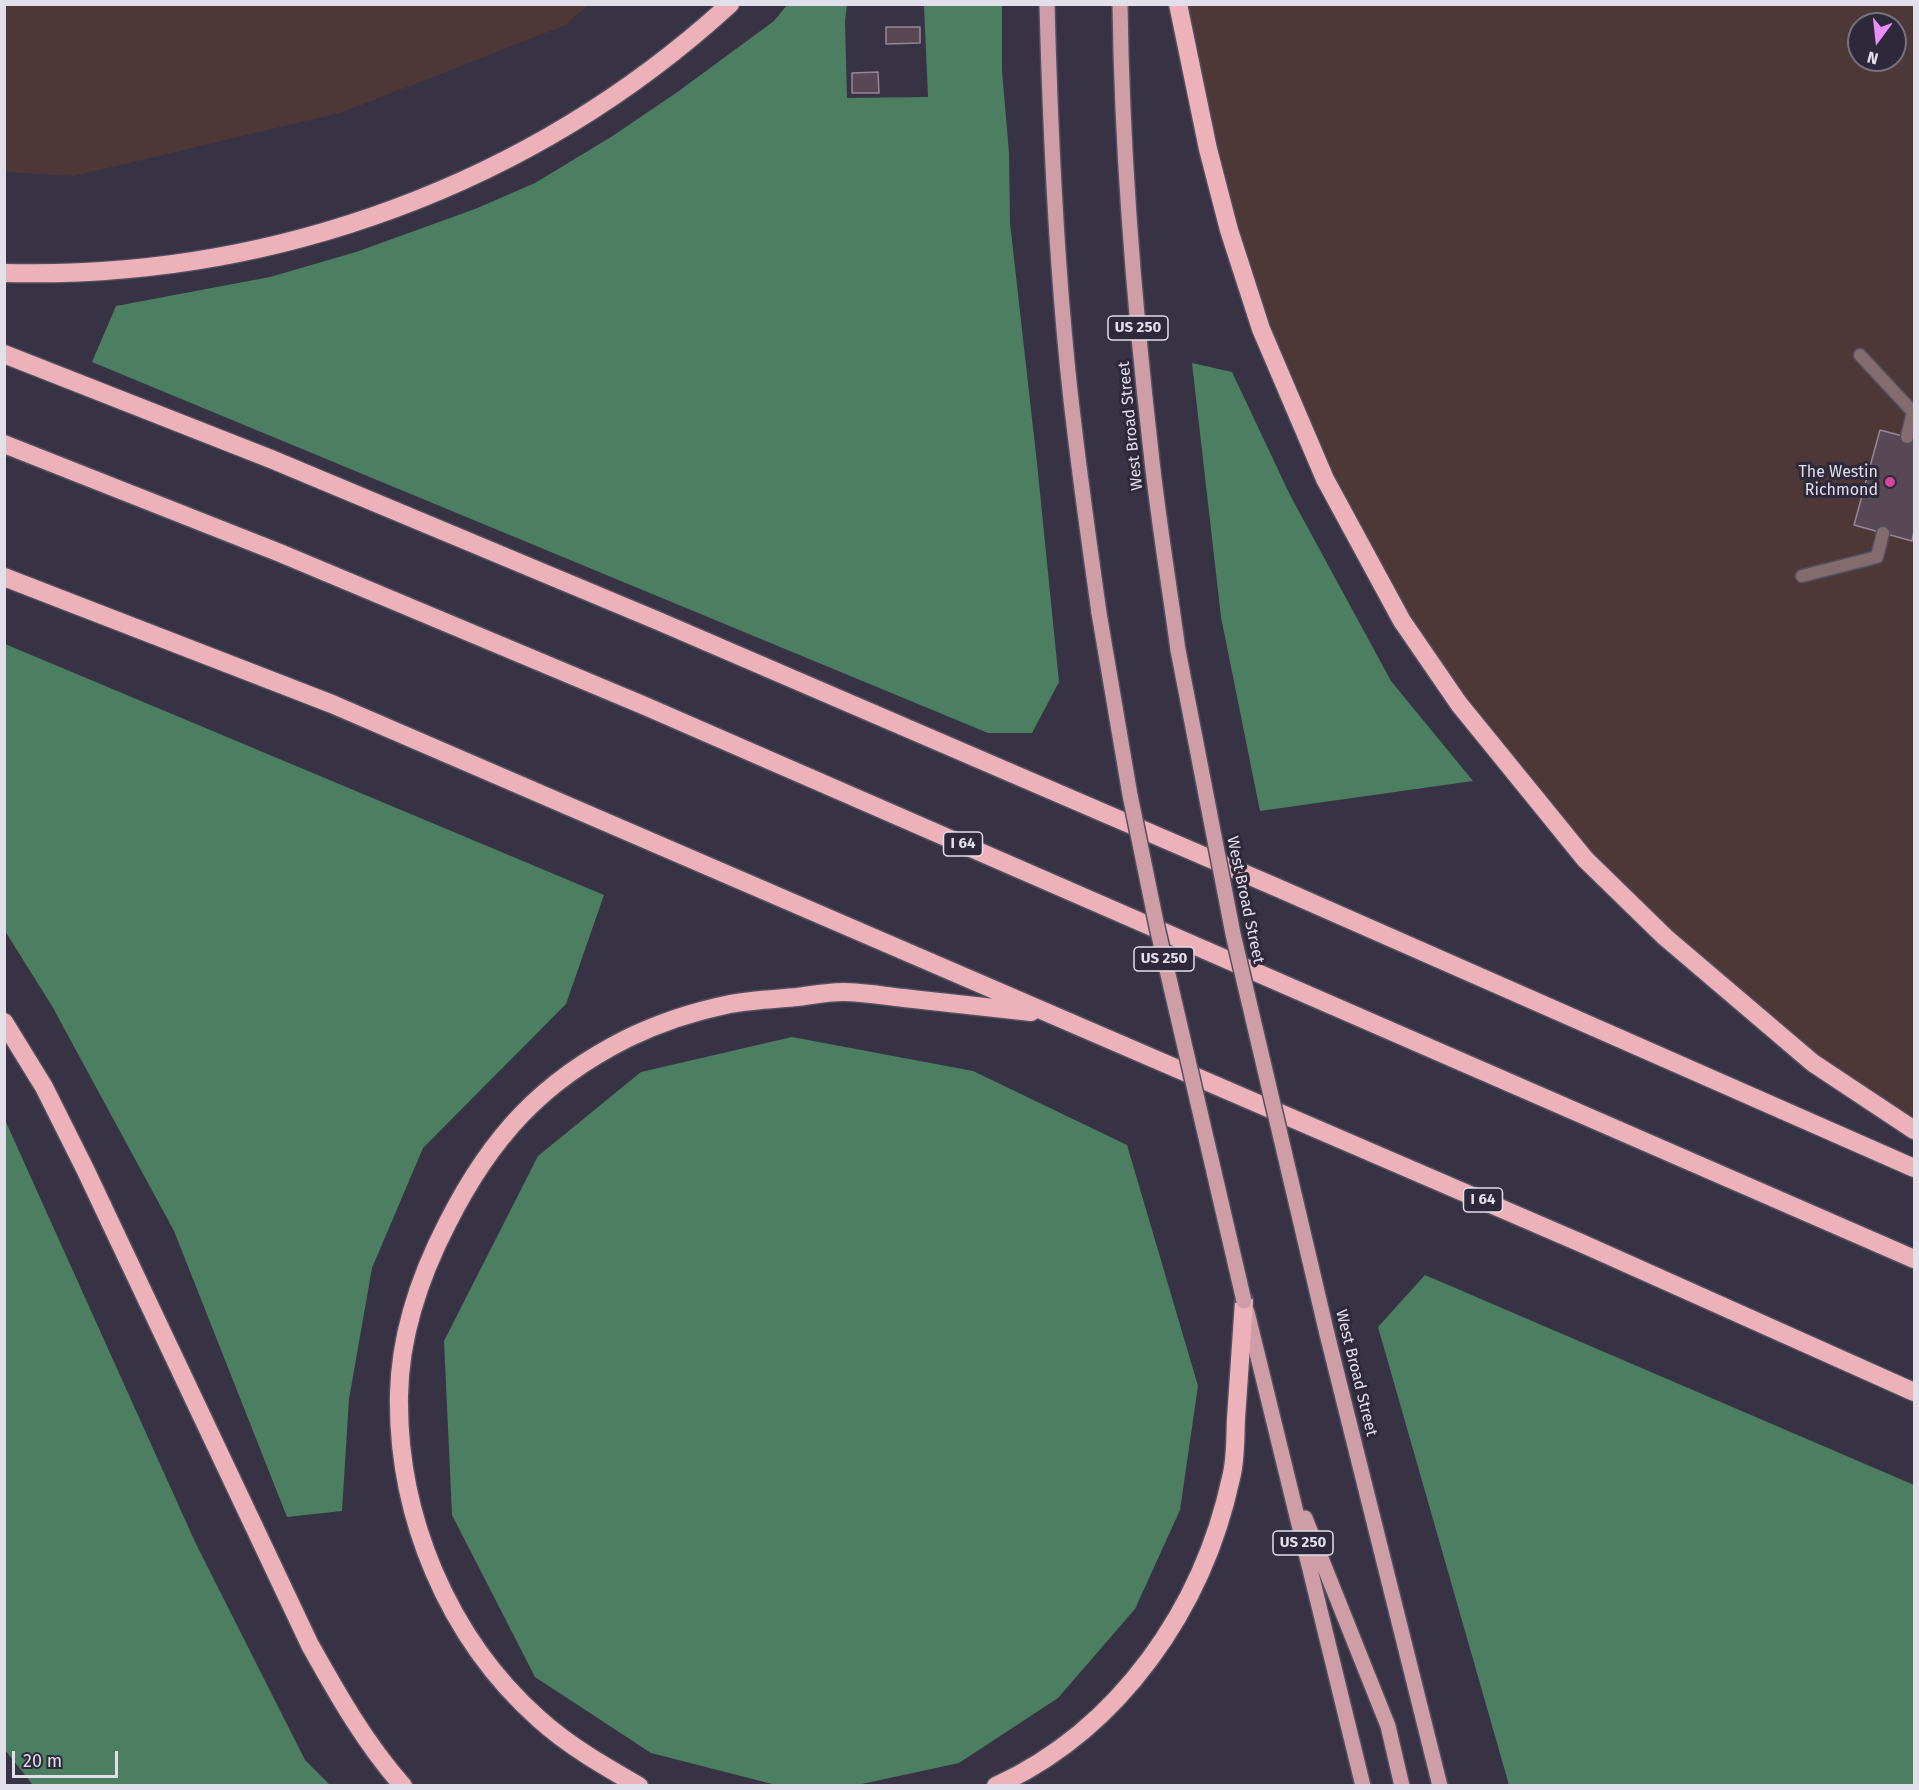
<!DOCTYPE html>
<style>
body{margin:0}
#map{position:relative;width:1919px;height:1790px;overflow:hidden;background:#373344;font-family:"Fira Sans",sans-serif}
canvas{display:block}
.frame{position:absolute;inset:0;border:6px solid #e1dfea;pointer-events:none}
.north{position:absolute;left:1847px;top:12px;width:60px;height:60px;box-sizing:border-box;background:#2d293a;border:2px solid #757280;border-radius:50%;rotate:195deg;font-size:16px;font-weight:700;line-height:24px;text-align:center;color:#e1dfea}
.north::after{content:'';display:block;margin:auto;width:21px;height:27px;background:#ea8dfd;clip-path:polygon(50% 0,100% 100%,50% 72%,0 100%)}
.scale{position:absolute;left:12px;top:1751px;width:106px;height:27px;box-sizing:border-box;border:3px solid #e1dfea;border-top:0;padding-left:8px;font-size:18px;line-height:21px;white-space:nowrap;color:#e1dfea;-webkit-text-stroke:4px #2d293a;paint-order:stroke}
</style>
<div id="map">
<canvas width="1919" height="1790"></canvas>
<div class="frame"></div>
<div class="north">N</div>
<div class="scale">20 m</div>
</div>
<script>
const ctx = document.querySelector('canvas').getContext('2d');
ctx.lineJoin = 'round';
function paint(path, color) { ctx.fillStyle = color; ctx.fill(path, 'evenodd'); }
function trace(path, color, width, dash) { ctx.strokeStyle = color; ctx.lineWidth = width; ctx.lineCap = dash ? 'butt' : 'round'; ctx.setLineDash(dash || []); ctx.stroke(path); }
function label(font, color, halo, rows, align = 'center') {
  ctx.font = font + ' "Fira Sans",sans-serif'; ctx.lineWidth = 6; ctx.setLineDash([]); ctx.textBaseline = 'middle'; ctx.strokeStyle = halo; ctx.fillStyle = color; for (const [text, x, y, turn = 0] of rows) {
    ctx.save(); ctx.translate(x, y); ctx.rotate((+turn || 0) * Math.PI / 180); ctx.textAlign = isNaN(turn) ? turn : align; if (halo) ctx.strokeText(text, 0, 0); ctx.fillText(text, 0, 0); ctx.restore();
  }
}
const commercial = new Path2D(`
 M4 5 5 4 588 5 566 25 343 112 74 176 5 172Z
 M1178 5H1914V1130L1880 1109 1585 859 1402 621 1261 329ZM1859 24H1895V60H1859Z`);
const forest = new Path2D(`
 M787 5H847L845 21 847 98 928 97 924 5H1002V71L1009 153 1010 223 1037 463 1059 682 1032 733H988L92 362 116 306 270 277 356 252 475 209 535 183 611 137 676 93 774 21Z
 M1192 363 1232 372 1290 495 1391 681 1473 781 1260 811 1221 617Z
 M5 644 604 895 566 1004 423 1148 372 1268 349 1399 342 1511 287 1517 174 1231 52 1006 5 931Z
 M792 1037 973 1071 1127 1145 1198 1386 1180 1510 1135 1609 1058 1698 959 1763 857 1785 780 1786 651 1753 535 1677 452 1515 444 1341 538 1156 641 1072Z
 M5 1120 196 1544 305 1760 330 1785H33L5 1750Z
 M1425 1275 1914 1485V1785H1509L1378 1327Z`);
const building = new Path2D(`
 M886 27H920V43L886 44Z
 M878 72 879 93H852V73Z
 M1880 430 1914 439V531L1912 541 1854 525Z`);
const service = new Path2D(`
 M1860 355 1913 412 1907 437
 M1802 576 1877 557 1883 533`);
const primary = new Path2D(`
 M1047 4C1050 120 1055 236 1066 351 1074 439 1087 526 1099 613
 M1120 4C1122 154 1134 304 1151 452 1158 518 1169 584 1178 650
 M1247 1312 1363 1786
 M1327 1334 1440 1786
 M1305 1518 1388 1726 1402 1786`);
const motorway = new Path2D(`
 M1178 4 1208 149 1229 230 1261 329 1325 479 1402 621 1459 704 1585 859 1665 937 1813 1063 1914 1130
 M4 273C272 280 532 185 730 4
 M4 354 271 459 656 620 1278 888 1914 1168
 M4 444 280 553 645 706 1914 1259
 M4 577 332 704 1581 1243 1914 1392
 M4 1022 44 1087 85 1169 310 1645C338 1695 365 1743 403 1786
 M639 1786C604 1766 569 1746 539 1719 448 1638 397 1516 399 1395 400 1335 421 1274 448 1222 491 1137 542 1081 628 1038 659 1023 696 1011 730 1004 751 1000 775 999 797 997 812 995 828 992 843 992 863 992 884 996 904 998 946 1003 988 1007 1031 1012
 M996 1786C1120 1729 1203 1608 1231 1478 1236 1459 1235 1438 1236 1419 1239 1380 1241 1340 1244 1301`);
const primaryBridge = new Path2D(`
 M1099 613 1130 795 1157 927 1244 1301
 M1178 650 1233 934 1327 1334`);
const markers = [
 [1890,482,6,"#d1479c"]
];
const shields = [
 [1138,328,60],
 [963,844,39],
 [1164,959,60],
 [1483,1200,39],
 [1303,1543,60]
];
const shieldNames = [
 ["US 250",1138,328],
 ["I 64",963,844],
 ["US 250",1164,959],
 ["I 64",1483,1200],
 ["US 250",1303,1543]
];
const streetNames = [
 ["West Broad Street",1131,426,-96],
 ["West Broad Street",1245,900,78],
 ["West Broad Street",1356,1373,76]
];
const poiNames = [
 ["The Westin",1878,473],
 ["Richmond",1878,491]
];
paint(commercial, '#4d3837');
paint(forest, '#4c7e61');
paint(building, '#584856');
trace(building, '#978695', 1.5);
trace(service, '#524f5f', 15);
trace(primary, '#524f5f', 18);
trace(motorway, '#524f5f', 21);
trace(service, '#836b6e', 12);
trace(primary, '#cf9da5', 15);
trace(motorway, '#edb1ba', 18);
trace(primaryBridge, '#524f5f', 18, []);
trace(primaryBridge, '#cf9da5', 15);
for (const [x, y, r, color] of markers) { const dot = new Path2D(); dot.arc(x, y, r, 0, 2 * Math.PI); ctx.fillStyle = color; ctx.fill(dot); trace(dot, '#2d293a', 2); }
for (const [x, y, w] of shields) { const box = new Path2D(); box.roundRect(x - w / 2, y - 12, w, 24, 4.5); ctx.fillStyle = '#2d293a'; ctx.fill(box); trace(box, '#e1dfea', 1.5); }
label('bold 15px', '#e1dfea', null, shieldNames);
label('16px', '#e1dfea', '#2d293a', streetNames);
label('16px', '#e1dfea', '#2d293a', poiNames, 'right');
</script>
